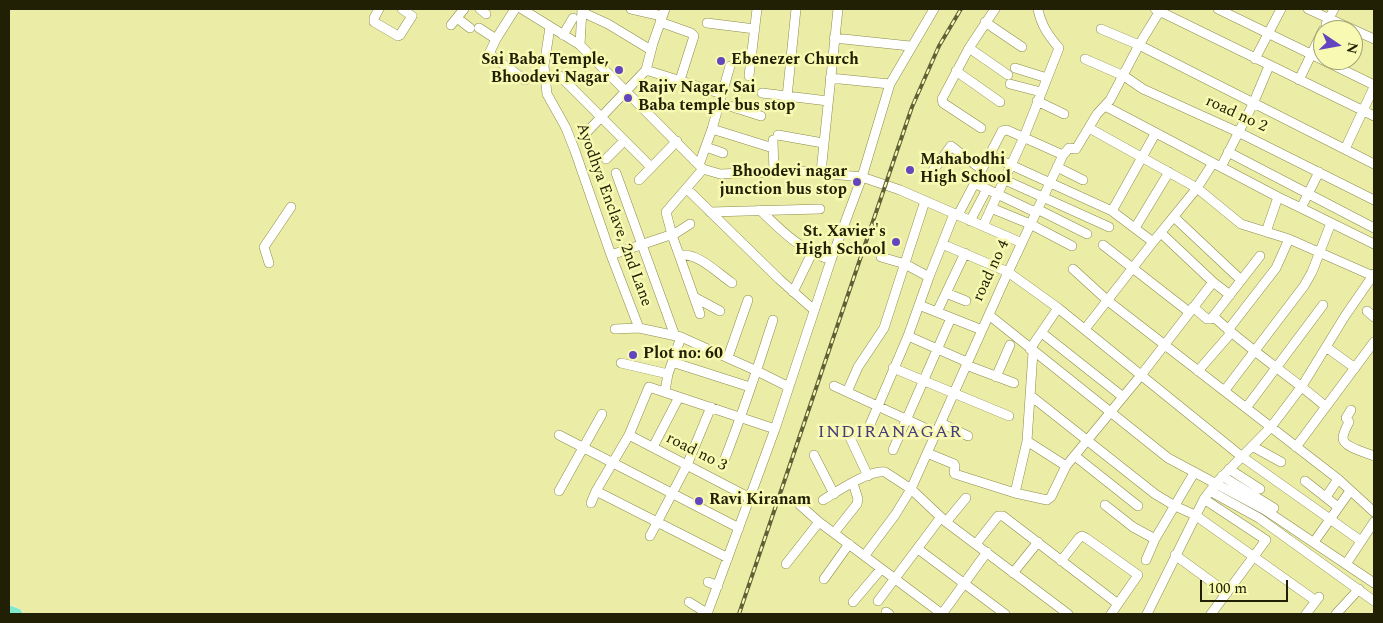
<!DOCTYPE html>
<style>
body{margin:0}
#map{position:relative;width:1383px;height:623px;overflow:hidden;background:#ebeca6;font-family:Spectral,serif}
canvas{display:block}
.frame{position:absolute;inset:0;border:10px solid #212004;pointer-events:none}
.north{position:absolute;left:1313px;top:20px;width:50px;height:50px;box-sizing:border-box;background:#f8fab3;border:1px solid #a2a36d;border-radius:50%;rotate:102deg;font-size:14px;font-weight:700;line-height:20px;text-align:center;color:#212004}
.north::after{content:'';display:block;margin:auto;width:18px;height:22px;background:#6346bf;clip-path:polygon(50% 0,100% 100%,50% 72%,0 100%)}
.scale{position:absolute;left:1200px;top:580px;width:88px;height:22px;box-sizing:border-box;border:2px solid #212004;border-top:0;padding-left:6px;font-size:15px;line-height:18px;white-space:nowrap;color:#212004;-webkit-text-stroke:4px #f8fab3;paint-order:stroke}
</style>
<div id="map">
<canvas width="1383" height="623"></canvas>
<div class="frame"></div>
<div class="north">N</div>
<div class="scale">100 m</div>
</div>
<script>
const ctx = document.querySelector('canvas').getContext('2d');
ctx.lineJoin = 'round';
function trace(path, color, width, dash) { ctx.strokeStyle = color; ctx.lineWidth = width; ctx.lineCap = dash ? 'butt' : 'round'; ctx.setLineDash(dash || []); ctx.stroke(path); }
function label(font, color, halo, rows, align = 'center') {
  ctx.font = font + ' Spectral,serif'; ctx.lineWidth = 5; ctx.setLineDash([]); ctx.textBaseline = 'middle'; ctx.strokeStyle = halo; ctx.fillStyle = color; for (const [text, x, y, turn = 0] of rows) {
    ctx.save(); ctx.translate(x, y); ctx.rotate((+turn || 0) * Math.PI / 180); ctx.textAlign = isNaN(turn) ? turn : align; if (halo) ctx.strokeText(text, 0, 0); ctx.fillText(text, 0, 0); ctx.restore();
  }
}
const minor = new Path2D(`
 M379 9 374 18V22L398 36 400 35 412 16 402 9
 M480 9 486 14
 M522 9 580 45 703 169 720 174 799 171 862 177 900 190 1022 243
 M631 9 662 16
 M1155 9 1374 116
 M1218 9 1323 60
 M1308 9 1374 39
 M582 12 608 24 651 50
 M457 18 470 28
 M660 22 691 33 694 36 680 80
 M985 22 1022 47
 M707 23 755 29
 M1326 24 1334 9
 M451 25 464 9
 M550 27 544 66 547 94 566 128 575 151 611 255 639 328
 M479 28 496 39 515 9
 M1101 29 1139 45 1374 164
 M563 35 573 18
 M834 38 910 46
 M496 39 489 54 525 80
 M580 45 582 9
 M969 48 1008 75
 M1085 59 1124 76 1143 89 1240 133 1374 200
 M1255 59 1281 9
 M1323 60 1374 85
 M1015 68 1047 78
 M646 70 722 94
 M956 71 1000 102
 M560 76 651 167
 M749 76 757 9
 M830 78 890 84
 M1299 80 1323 30
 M1010 84 1041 92
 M762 93 828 101
 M787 97 796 9
 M1037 101 1064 114
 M720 103 761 116
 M1105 106 1213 163
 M981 128 943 103 942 99 969 48 995 9
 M1089 128 1197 188 1241 224 1289 239 1373 276
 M712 129 773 148
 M586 133 646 70 653 43 665 9
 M778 135 823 143
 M773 140 774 173
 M706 147 723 153
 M1345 149 1374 87
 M1228 152 1374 228
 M989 155 1112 211 1153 242
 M606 159 624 141
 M699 165 712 129 730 66
 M1057 167 1083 180
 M1221 167 1278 197 1266 232
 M821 172 838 9
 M1319 172 1301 208 1374 244
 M616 173 675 336
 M929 176 951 146 981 169
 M639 180 677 141
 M1005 180 1109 227
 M974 183 1035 212
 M687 189 779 279 814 310
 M1278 197 1301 208
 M991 208 1030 224 1072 246
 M1037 209 1087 234
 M760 210C784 233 799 249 831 260
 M1112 211 1155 134
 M710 212 820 209
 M958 215 1002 131 1007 130 1063 155
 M1174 217 1241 280
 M970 221 987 189
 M983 226 1024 137 1059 48C1048 35 1041 25 1038 9
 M1135 228 1169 172
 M1161 233 1213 282 1230 295
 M942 244 1008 272 1058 308 1241 456 1361 541
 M1103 245 1189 312
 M611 255 676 233 690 224
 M679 255C699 253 716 272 732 283
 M881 257 905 264 929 277
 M269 263 264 247 291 207
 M1073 269 1108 301 1338 479 1374 512
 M793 292 812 253
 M946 293 966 301
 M694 297 720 311
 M919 305 982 330
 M1193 307 1207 319H1211L1260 256
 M1367 311 1374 317
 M937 312 965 253
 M700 314 672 235 666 212 703 169
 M989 315 1168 458 1265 510 1374 583
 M1213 316C1248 349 1289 375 1325 406
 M615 329 639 328 681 337 757 371 789 387
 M1085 329 1153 242 1197 188 1213 163 1221 167 1253 104 1269 66
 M1228 330 1276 268 1289 239
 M1042 333 1123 397
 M908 336 967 362
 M1326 347 1355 368
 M1030 349 1058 308
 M728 357 748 300
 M672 362 750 387
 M621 363 668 374
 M966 365 1014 383
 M893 368 1009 416
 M1198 371 1231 333
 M996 377 1010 345
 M834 386 936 433
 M1225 390 1304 286 1312 272 1331 223
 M665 391 668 374 681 337
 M847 392 858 367 884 328 925 201
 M1031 396 1155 494 1175 506 1195 515 1316 601
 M1246 408 1323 305
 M1351 410 1346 418 1349 422C1347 426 1343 433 1343 438 1343 447 1367 453 1374 456
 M941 423 968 436
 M869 427 908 336 929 277 954 214
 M846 429 868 476
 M559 435 739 528
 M629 435 750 498
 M1027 441 1066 466
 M1252 446 1281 462
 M653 447 679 397
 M1296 447 1374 342
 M893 450 951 318
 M927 453 954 464 955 466 954 473 955 474 1015 493 1047 500 1051 497 1066 466 1142 374 1213 282
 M814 455 834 494
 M1075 456 1138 506
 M724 461C742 415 758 367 773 320
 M1229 469 1260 489
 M1222 476 1274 508
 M1305 481 1338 507
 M559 491 602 414
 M596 491 728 558
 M1210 491 1259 518 1374 601
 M1015 493 1027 441 1033 352
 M1326 497 1338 479
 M1204 499 1266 540 1211 614
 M823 500C838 491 869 470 885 472L911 489 946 522 1068 614
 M591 503 596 491 629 435 649 387 775 429
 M800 505 819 522 942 614
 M1105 505 1133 527 1155 539
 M946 522 966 498
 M834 533 857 504 858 499 853 483
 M650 536 687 465 711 407
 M1314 542 1350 491
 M976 544 998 516H1003L1118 604
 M918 549 1005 614
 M865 555 895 515 911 489 1004 281 1063 155 1069 148 1076 149 1097 114 1110 100 1139 45 1161 9
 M1175 555 1227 593
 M1146 560 1155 539 1194 473
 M1061 561 1079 538 1082 536 1086 538 1138 575 1111 614
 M786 564 819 522
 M1346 564 1374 522
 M1013 573 1038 542
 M824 579 849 544
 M708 582 718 586
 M878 601 941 517
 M689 602 708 614
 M853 602 881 569
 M886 612 889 614
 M707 614 775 429 831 260 862 177 890 84 934 9
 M942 614 987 552
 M1147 614 1204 499 1216 483 1271 427 1302 386 1345 316 1374 274
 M1306 614 1319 597
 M1336 614 1359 589`);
const major = new Path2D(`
 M9 611 17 614`);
const rail = new Path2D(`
 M739 614 912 107 939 46 961 9`);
const markers = [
 [721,61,5,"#6346bf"],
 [619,70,5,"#6346bf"],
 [628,98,5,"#6346bf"],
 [910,170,5,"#6346bf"],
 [857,182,5,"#6346bf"],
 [896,242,5,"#6346bf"],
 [633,355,5,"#6346bf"],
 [699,501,5,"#6346bf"]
];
const poiNames = [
 ["Sai Baba Temple,",609,61,"right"],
 ["Bhoodevi Nagar",609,79,"right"],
 ["Ebenezer Church",731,61],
 ["Rajiv Nagar, Sai",638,89],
 ["Baba temple bus stop",638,107],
 ["Mahabodhi",920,161],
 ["High School",920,179],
 ["Bhoodevi nagar",847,173,"right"],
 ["junction bus stop",847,191,"right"],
 ["St. Xavier's",886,233,"right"],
 ["High School",886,251,"right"],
 ["Plot no: 60",643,355],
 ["Ravi Kiranam",709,501]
];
const streetNames = [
 ["road no 2",1236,115,25],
 ["Ayodhya Enclave, 2nd Lane",613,215,70],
 ["road no 4",992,271,-65],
 ["road no 3",696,453,27]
];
const neighbourhoodNames = [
 ["INDIRANAGAR",890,433]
];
trace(minor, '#8c8c49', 10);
trace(major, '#fff', 12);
trace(minor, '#fff', 9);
trace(major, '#82e9cd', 11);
trace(rail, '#606037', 4);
trace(rail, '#f8fab3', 2, [5.5]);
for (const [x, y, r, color] of markers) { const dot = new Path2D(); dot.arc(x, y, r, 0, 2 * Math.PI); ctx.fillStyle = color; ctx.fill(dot); trace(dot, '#f8fab3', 2); }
label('bold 16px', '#212004', '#f8fab3', poiNames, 'left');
label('16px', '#212004', '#f8fab3', streetNames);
ctx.letterSpacing = '1px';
label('18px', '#473d7a', '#f8fab3', neighbourhoodNames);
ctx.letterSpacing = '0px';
</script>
